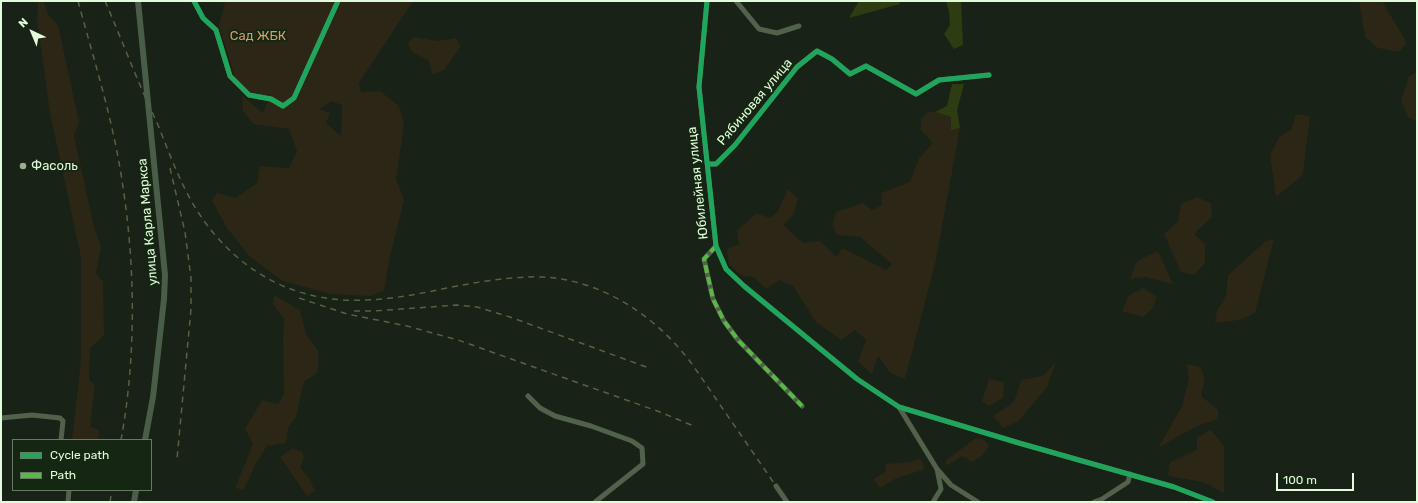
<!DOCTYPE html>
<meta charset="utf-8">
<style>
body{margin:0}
#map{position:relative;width:1418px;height:503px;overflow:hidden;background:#182216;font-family:Rubik,sans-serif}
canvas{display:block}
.frame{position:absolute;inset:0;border:2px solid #e1fbdb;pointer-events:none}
.legend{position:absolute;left:12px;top:439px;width:140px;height:52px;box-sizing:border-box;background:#152612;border:1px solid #677b62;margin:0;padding:5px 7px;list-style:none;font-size:12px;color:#e1fbdb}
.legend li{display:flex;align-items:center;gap:8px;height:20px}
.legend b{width:20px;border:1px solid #677b62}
.north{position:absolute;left:12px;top:12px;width:40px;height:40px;-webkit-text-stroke:3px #152612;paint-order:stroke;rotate:316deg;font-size:11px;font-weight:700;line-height:16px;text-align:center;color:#e1fbdb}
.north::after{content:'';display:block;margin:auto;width:14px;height:18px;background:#e1fbdb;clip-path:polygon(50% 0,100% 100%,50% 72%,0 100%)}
.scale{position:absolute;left:1276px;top:473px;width:78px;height:18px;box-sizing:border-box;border:2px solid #e1fbdb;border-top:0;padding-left:5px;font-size:12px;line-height:14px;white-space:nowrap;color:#e1fbdb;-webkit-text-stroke:3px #152612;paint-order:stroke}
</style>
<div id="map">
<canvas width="1418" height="503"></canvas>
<div class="frame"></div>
<ul class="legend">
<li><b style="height:5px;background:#20a55d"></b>Cycle path</li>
<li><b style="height:5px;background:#58b947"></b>Path</li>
</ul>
<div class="north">N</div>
<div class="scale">100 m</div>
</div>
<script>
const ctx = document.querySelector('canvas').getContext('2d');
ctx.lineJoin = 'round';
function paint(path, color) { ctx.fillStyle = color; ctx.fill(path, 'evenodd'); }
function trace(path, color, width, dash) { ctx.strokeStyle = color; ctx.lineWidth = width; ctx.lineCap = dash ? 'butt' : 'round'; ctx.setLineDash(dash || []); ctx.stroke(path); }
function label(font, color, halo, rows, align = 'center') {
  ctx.font = font + ' Rubik,sans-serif'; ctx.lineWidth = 4; ctx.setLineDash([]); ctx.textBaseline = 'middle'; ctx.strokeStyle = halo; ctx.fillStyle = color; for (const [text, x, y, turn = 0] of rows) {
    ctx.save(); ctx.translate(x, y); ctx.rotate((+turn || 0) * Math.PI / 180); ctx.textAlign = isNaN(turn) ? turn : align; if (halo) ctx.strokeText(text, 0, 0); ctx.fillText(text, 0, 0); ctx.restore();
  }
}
const green = new Path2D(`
 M38 1H43L49 16 58 25 79 122 74 136 94 227 101 247 96 273 103 282 104 335 90 348 89 380 95 385 90 426 99 430 98 440H72L81 360V257L50 113 37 20Z
 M228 1H413L359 83 361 92 380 91 399 106 404 125 396 179 404 200 389 261 384 291 371 296 330 294 283 281 250 257 226 227 212 200 217 193 236 198 257 183 260 166 289 168 297 151 289 129 253 124 243 111 242 96 263 113 270 96 247 91 235 78 219 26 225 2ZM331 101 342 105 341 136 326 123 330 113 320 109Z
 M1359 1H1382L1407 43 1399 52 1378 48 1365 37Z
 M414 37 438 41 456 38 461 46 444 70 432 75 429 61 411 51 408 43Z
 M1417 72V121L1409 118 1401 101 1409 76Z
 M929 112H935L951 117V130L960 128 936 260 905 379 890 373 878 356 872 374 858 362 866 340 855 330 841 340 816 322 793 286 779 280 766 289 754 277 742 276 729 265 727 249 739 244 737 230 757 213 769 218 777 213 788 189 798 198 794 214 783 225 803 243 820 241 837 257 842 248 886 270 892 264 860 237 837 235 832 225 836 212 863 203 872 210 882 205 881 193 910 182 919 158 933 143 921 130V118Z
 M1296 114 1310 116 1303 175 1276 197 1270 155 1279 137 1291 130Z
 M1197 197 1211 203 1212 217 1194 234 1205 244V263L1194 275 1181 272 1164 234 1178 221 1181 204Z
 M1274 239 1255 313 1240 320 1215 323 1217 310 1226 296 1228 275 1266 241Z
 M1158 251 1173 284 1145 277 1130 279 1137 261Z
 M1143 288 1157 297 1152 309 1143 317 1122 311 1128 296Z
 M274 295 300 310 306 334 318 351V372L304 382 296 417 288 428 286 443 267 446 255 465 244 490 235 488 253 444 245 429 262 400 278 404 284 393 283 340 284 319 273 305Z
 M1056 362 1047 387 1019 421 1003 428 993 416 1014 402 1021 380 1043 376Z
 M1187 364 1200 367 1205 378 1201 396 1218 410V419L1197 426 1158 448 1182 406 1189 379Z
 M989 379 1004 382 1003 398 989 406 982 401Z
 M1211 430 1224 446V493L1203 482 1168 476 1170 462 1197 450V437Z
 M976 438 983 439 989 445 983 455 972 462 962 456 946 466V460Z
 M293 448 302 452 304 458 300 467 309 478 315 491 307 496 280 457Z
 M920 458 925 469 895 479 880 488 873 479 886 472 885 464 911 462Z`);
const water = new Path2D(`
 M859 1H899L900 4 849 18Z
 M946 1H961L963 45 954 49 944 34 950 25 949 11Z
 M952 84H964L957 110 960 128 951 130V117L935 112 947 106Z`);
const minor = new Path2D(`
 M194 1 203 18 216 30 230 76 249 95 271 99 283 106 294 98 338 1
 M707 1 699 87 716 246 726 269 744 286 857 379 899 407 1019 443 1174 487 1213 502
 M736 1 759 29 777 33 799 26
 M708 164H716L735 145 797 67 817 51 832 59 850 74 866 66 916 94 939 80 989 75
 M716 246 704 259 713 299 724 321 738 340 802 406
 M528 396 540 408 555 416 591 426 632 441 642 448 643 464 595 502
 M899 407 937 469 951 485 978 502
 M1 418 32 415 60 418 63 421 61 440
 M776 486 787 502
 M68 502 69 490
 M933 502 941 489 937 469
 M1094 502 1102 499 1128 482 1130 474`);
const major = new Path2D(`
 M138 1 165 275 164 299 153 397 145 440
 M134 502 136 490`);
const rail = new Path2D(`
 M78 1C92 53 108 104 118 157 135 249 138 347 121 440
 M105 1C118 31 130 62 143 92 148 103 153 114 158 125 174 165 187 203 216 236 256 282 307 303 367 300 397 299 427 292 457 286 485 281 514 276 543 277 603 280 657 317 692 364L776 486
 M170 168 185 232 191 278V309L177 459
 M299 298 347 314 407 326 458 340 660 412 696 427
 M354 311H374L457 305 477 307 510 317 649 368
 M110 502 112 490`);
const quiet = new Path2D(`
 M716 246 704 259 713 299 724 321 738 340 802 406`);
const cycleway = new Path2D(`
 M194 1 203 18 216 30 230 76 249 95 271 99 283 106 294 98 338 1
 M707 1 699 87 716 246 726 269 744 286 857 379 899 407 1019 443 1174 487 1213 502
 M708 164H716L735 145 797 67 817 51 832 59 850 74 866 66 916 94 939 80 989 75`);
const markers = [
 [23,166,4,"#9baf96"]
];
const parkNames = [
 ["Сад ЖБК",258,36]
];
const streetNames = [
 ["Рябиновая улица",755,102,-50],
 ["Юбилейная улица",698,183,-96],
 ["улица Карла Маркса",148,222,-95]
];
const poiNames = [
 ["Фасоль",31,166]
];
paint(green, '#2c2616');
paint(water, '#2e3d11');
trace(minor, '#52614c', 5);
trace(major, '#4a5d49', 6);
trace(rail, '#5a6043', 1.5, [6, 5]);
trace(quiet, '#58b947', 4, [8, 4]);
trace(cycleway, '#20a55d', 5);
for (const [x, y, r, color] of markers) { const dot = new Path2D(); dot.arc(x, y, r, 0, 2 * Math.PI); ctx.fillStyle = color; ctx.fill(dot); trace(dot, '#152612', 1.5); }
label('13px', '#d39c6f', '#152612', parkNames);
label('13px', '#e1fbdb', '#152612', streetNames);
label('13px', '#e1fbdb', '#152612', poiNames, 'left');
</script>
